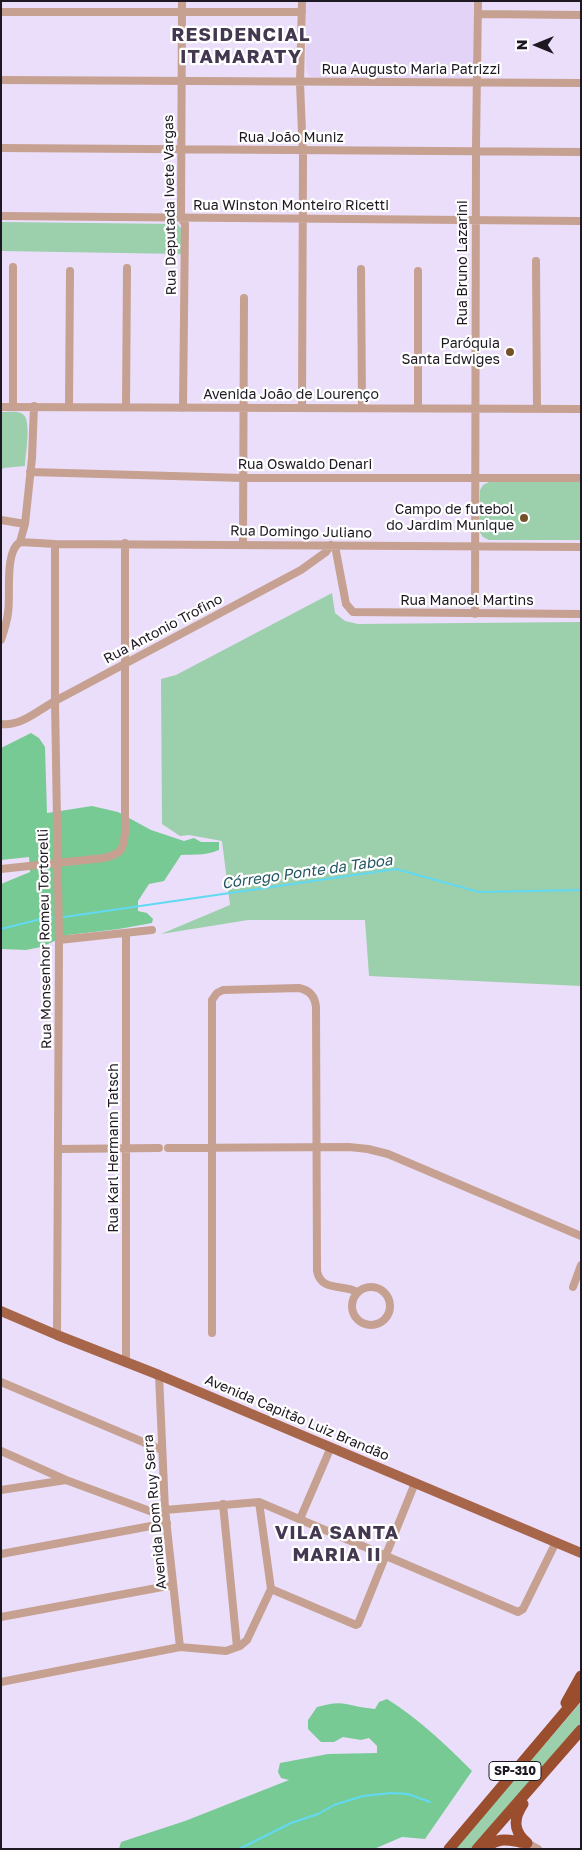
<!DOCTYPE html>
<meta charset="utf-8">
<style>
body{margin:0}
#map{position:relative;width:582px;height:1850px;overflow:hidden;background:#ebdefa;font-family:"Golos Text",sans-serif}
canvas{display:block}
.frame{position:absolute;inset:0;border:2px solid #1d1822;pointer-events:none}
.north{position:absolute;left:512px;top:20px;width:50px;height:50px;-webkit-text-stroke:4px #fff;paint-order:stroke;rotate:270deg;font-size:14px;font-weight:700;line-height:20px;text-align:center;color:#1d1822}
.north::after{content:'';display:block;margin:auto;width:18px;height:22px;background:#1d1822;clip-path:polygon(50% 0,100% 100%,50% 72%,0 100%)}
</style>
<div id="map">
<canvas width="582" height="1850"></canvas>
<div class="frame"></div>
<div class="north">N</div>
</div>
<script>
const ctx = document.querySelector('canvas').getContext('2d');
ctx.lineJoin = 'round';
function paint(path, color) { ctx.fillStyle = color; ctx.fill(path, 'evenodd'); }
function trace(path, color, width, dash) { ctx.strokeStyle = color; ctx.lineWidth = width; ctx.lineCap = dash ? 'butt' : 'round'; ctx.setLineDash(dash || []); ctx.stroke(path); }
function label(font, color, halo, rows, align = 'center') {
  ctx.font = font + ' "Golos Text",sans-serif'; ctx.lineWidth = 4.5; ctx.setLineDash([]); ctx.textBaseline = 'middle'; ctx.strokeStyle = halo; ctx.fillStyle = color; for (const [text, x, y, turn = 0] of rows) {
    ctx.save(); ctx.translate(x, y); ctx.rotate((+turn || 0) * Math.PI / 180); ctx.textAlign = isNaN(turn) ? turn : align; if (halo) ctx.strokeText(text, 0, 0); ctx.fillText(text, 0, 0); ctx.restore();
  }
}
const built = new Path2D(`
 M306 1H473V67L471 72 462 78 312 77 309 75 306 68Z`);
const green = new Path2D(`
 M1 222 177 224 181 228 182 254 1 251Z
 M1 412C7 412 16 411 21 413 33 417 25 456 25 466L3 468 1 471Z
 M489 482H581V540H489L483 537 479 531 480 490 483 485Z
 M332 593 335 613 345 621 358 624 581 622V986L369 976 365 920H248L161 934 230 905 222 841 189 835 180 836 162 824 161 679 176 675Z
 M581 1702V1723L473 1849H455Z`);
const forest = new Path2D(`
 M31 733 39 738 45 747 47 813 92 806 118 812 151 830 184 841 194 838 201 842H219V850C203 856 196 854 181 855L164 881 149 884 138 901V911L147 913 153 919 152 923 119 929 68 935 41 947 26 950 1 949V884L30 872 29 857 1 860V748Z
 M387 1699C419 1719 446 1745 472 1771L425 1839 402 1837 374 1849H119L121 1842 185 1821 289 1780 281 1778 278 1772 280 1763 328 1754 377 1753V1746L369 1738 361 1740 343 1737 334 1742H321L308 1729V1720L317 1707C326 1705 336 1702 346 1704 356 1706 364 1708 375 1709L379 1702Z`);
const stream = new Path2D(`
 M64 917 396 869 479 892 581 890
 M1 929 41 919 52 918
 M239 1849 291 1823 318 1814 334 1805 363 1796 391 1793 408 1794 430 1802`);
const minor = new Path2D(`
 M182 1 181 218 185 224 183 408
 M302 1 300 83 303 157 302 407
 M1 12H302
 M478 14 581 15
 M1 80 581 83
 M1 148 581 152
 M1 216 581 221
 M536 261 537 409
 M361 269 362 407
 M69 406 70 271
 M1 407 581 409
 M13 407V267
 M126 407 127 268
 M418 408V271
 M30 472 243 478H581
 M1 520 25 524
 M20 542 55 544 581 547
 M55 544V701L59 940 57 1335
 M243 544 244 298
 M335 546 346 604 353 612 581 614
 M475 614 476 145 478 1
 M1 640C4 631 7 622 8 613 11 595 4 552 20 542L25 524 32 458 34 406
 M1 724C20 727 39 710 55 701L301 570 326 552 331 545
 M1 869 104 858C122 853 123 851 125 833V543
 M59 940 152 930
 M168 1148 349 1147 368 1149 388 1154 581 1236
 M59 1149 159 1148
 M352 1306a19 19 0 1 1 38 0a19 19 0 1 1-38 0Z
 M573 1287 581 1265
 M212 1333V1000L217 993 223 990 299 988C309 990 315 996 316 1007L317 1271C321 1292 343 1284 357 1292
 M126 1363V934
 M159 1375 165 1510 180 1647
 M1 1382 162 1450
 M1 1451 66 1480 166 1517
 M1 1490 66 1480
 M259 1502 271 1589
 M223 1504 237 1647
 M165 1510 259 1502 518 1612 523 1609 556 1542
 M300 1519 331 1447
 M1 1554 167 1523
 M1 1617 173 1585
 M1 1682 180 1647 226 1651 240 1646 247 1640 271 1589 356 1625 358 1624 415 1483
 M522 1849 527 1843 538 1849`);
const major = new Path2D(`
 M1 1311 57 1335 159 1375 581 1553`);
const highway = new Path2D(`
 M566 1703 581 1676
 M523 1804C513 1819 513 1831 527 1843
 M449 1849 581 1693
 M477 1849 581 1730
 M484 1849C500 1835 509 1841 527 1843`);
const markers = [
 [510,352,5,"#735229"],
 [524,518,5,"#735229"]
];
const shields = [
 [515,1771,52]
];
const shieldNames = [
 ["SP-310",515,1771]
];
const streetNames = [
 ["Rua Augusto Maria Patrizzi",411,70],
 ["Rua João Muniz",291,138],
 ["Rua Deputada Ivete Vargas",170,205,-91],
 ["Rua Winston Monteiro Ricetti",291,206],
 ["Rua Bruno Lazarini",463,263,-90],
 ["Avenida João de Lourenço",291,395],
 ["Rua Oswaldo Denari",305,465],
 ["Rua Domingo Juliano",301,532,1],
 ["Rua Manoel Martins",467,601],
 ["Rua Antonio Trofino",163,629,-28],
 ["Rua Monsenhor Romeu Tortorelli",45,939,-91],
 ["Rua Karl Hermann Tatsch",114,1148,-90],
 ["Avenida Capitão Luiz Brandão",297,1418,23],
 ["Avenida Dom Ruy Serra",155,1512,-95]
];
const poiNames = [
 ["Paróquia",500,344],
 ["Santa Edwiges",500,360],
 ["Campo de futebol",514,510],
 ["do Jardim Munique",514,526]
];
const waterNames = [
 ["Córrego Ponte da Taboa",307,872,-8]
];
const districtNames = [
 ["RESIDENCIAL",241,35],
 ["ITAMARATY",241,57],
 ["VILA SANTA",337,1533],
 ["MARIA II",337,1555]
];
paint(built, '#e3d3f6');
paint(green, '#9ccfab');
paint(forest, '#78ca94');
trace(stream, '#62d9f3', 2);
trace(minor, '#c6a090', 8);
trace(major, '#a76549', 10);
trace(highway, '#9a4e2d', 11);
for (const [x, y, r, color] of markers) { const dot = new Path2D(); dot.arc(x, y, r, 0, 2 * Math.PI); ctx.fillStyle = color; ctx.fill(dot); trace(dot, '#fff', 2); }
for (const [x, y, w] of shields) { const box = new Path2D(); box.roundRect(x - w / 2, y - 9.5, w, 19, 4); ctx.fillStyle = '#fff'; ctx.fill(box); trace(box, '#1d1822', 1); }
label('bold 12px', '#1d1822', null, shieldNames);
label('14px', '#1d1822', '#fff', streetNames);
label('14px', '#1d1822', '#fff', poiNames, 'right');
label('italic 15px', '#255863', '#fff', waterNames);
ctx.letterSpacing = '1px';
label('bold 19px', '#43384f', '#fff', districtNames);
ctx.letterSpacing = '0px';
</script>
